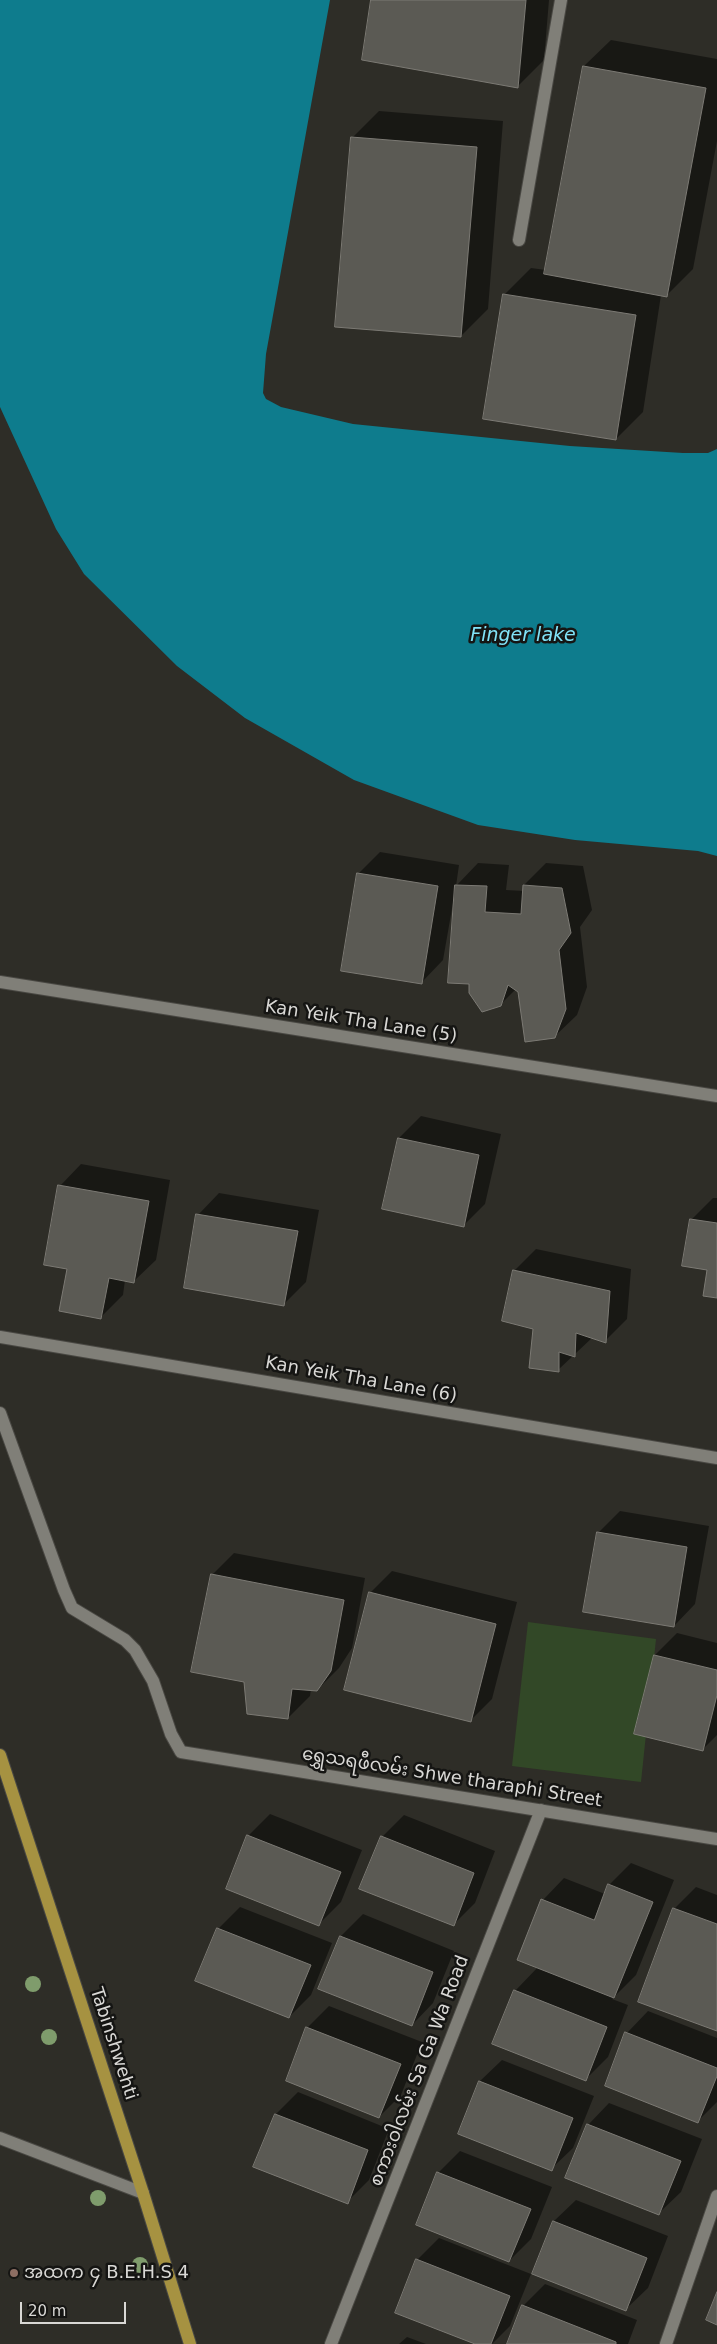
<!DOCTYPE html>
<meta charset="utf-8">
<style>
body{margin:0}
#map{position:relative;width:717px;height:2344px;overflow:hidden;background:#2e2d27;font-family:"DejaVu Sans",sans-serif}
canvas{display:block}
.scale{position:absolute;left:20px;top:2302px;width:106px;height:22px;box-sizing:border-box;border:2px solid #d9d8d5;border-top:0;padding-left:6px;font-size:15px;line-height:18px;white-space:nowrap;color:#d9d8d5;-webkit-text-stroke:4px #151513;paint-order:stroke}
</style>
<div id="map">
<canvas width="717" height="2344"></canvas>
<div class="scale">20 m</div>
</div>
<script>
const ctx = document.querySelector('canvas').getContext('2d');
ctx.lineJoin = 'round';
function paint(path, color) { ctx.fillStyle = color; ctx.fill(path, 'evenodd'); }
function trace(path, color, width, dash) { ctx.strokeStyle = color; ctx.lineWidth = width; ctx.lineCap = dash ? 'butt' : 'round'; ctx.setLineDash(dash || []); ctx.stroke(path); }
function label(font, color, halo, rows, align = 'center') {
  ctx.font = font + ' "DejaVu Sans","Noto Sans Myanmar",sans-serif'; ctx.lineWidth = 5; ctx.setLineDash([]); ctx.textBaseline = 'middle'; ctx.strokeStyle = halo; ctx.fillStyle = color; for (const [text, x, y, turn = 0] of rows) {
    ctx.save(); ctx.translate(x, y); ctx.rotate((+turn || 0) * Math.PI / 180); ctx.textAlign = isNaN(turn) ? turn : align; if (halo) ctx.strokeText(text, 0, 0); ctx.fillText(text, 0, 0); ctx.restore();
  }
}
const green = new Path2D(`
 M528 1622 656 1639 641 1782 512 1766Z`);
const water = new Path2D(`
 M0 0H330L266 354 263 393 266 399 281 407 353 424 570 446 683 453H708L717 449V856L698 851 575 840 478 825 354 780 245 718 177 666 84 574 56 529 0 407Z`);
const shadow = new Path2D(`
 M372 0H549L544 60 517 87Z
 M611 40 717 59V141L693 269 666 296 661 295 643 412 616 439 504 295 531 268 546 270 584 66Z
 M379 111 503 121 488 309 461 336 352 138Z
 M380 852 459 865 456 886 478 863 509 865 506 890 524 891V885L546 863 583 866 592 910 580 927 587 987 577 1015 554 1037 516 989 500 1005 471 983 455 903H453L443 960 422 982 358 874Z
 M421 1116 501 1134 485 1204 463 1226 384 1208 399 1138Z
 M81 1164 170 1180 156 1260 134 1281 125 1280 123 1295 101 1317 69 1268 60 1186Z
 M219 1193 319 1210 306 1282 284 1304 198 1215Z
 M713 1198H717V1297L691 1220Z
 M536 1249 631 1269 627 1319 605 1341 593 1337 558 1370 534 1328 514 1271Z
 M620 1511 709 1526 695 1604 674 1626 598 1533Z
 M234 1553 365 1578 352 1648 339 1668 317 1690 311 1689 310 1696 288 1718 245 1681 212 1575Z
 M392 1571 517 1602 492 1699 471 1720 370 1593Z
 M677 1633 717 1643V1735L703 1749 636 1733 655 1655Z
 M270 1814 362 1850 341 1902 319 1924 248 1836Z
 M404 1815 495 1851 475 1903 453 1925 382 1837Z
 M631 1863 674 1880 636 1975 612 1999 628 2005 608 2057 586 2079 515 1991 538 1967 543 1900 564 1878 605 1894 609 1885Z
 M696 1887 717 1895V2030L674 1909Z
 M240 1907 332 1943 311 1995 289 2017 218 1929Z
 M363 1914 454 1951 433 2003 412 2025 320 1989 341 1936Z
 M329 2006 422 2042 401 2095 379 2117 307 2028Z
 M648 2011 717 2038V2102L698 2121 627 2033Z
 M502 2060 594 2096 573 2148 551 2169 480 2081Z
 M298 2092 389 2129 369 2180 347 2202 255 2166 276 2114Z
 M609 2103 702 2139 681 2192 659 2213 588 2125Z
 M460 2151 552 2187 531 2239 509 2261 438 2173Z
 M576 2200 668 2236 648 2288 626 2309 534 2273 554 2221Z
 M439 2238 531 2274 510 2326 492 2344H478L417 2260Z
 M545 2284 637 2320 628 2344H508L523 2306Z
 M407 2337 426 2344H399Z`);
const building = new Path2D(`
 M371 0H526L518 88 362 60Z
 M583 66 706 88 667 297 544 274Z
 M351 137 477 147 461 337 335 327Z
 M503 294 636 315 616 440 483 419Z
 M357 873 438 886 422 984 341 971Z
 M455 885 487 886 485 912 521 914 523 885 562 888 571 933 559 950 566 1009 555 1038 525 1042 518 992 508 985 501 1006 482 1012 469 993V984L448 983Z
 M398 1138 479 1155 464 1227 382 1209Z
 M58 1185 149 1201 134 1283 109 1278 101 1319 59 1311 67 1269 44 1265Z
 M196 1214 298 1231 284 1306 184 1288Z
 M690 1219 717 1223V1298L703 1296 707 1270 682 1266Z
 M513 1270 610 1291 606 1343 576 1333 575 1357 559 1352V1372L529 1368 533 1329 502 1321Z
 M597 1532 687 1547 674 1627 583 1612Z
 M211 1574 344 1600 331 1671 317 1691 292 1689 288 1719 247 1714 244 1682 191 1672Z
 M369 1592 496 1624 471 1722 344 1690Z
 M654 1655 717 1670V1695L703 1751 634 1734Z
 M247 1835 341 1872 319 1926 226 1889Z
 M381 1836 474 1873 454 1926 359 1889Z
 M608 1884 653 1902 614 1998 517 1960 541 1899 594 1920Z
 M673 1908 717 1924V2031L638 2002Z
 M217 1928 311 1965 289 2018 195 1981Z
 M340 1936 433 1972 412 2026 318 1989Z
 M514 1990 607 2027 586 2081 492 2044Z
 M306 2027 401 2064 379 2118 286 2081Z
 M625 2032 717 2068V2076L698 2123 605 2086Z
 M479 2081 573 2118 552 2171 458 2134Z
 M275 2114 368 2150 348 2204 253 2167Z
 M587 2124 681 2161 659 2215 565 2178Z
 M437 2172 531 2209 509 2262 416 2225Z
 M553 2221 647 2258 626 2311 532 2274Z
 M416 2259 510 2296 491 2344H475L395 2313Z
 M717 2292V2325L706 2320Z
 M522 2305 616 2342V2344H507Z`);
const minor = new Path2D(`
 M519 240 561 0
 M0 982 717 1096
 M0 1337 717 1458
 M0 1413 64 1590 72 1608 125 1640 135 1650 153 1681 171 1734 181 1752 717 1839
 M0 2138 143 2193
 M331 2344 541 1810
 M666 2344 717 2196`);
const major = new Path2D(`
 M0 1755 143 2193 190 2344`);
const trees = [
 [33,1984],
 [49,2037],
 [98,2198],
 [140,2265]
];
const markers = [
 [14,2273,5,"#8d6e63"]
];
const streetNames = [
 ["Kan Yeik Tha Lane (5)",361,1022,9],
 ["Kan Yeik Tha Lane (6)",361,1380,10],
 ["ရွှေသရဖီလမ်း Shwe tharaphi Street",452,1778,9],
 ["Tabinshwehti",113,2044,72],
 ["စကားဝါလမ်း Sa Ga Wa Road",420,2071,-69]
];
const poiNames = [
 ["အထက ၄ B.E.H.S 4",24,2273]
];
const waterNames = [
 ["Finger lake",523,636]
];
paint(green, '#324827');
paint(water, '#0e7c8d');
paint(shadow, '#0007');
paint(building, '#5b5a54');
trace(building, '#7c7a74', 1);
trace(minor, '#494843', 14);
trace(major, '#494843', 14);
trace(minor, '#807f78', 12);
trace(major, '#a69241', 12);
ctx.fillStyle = '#7f9c6c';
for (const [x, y] of trees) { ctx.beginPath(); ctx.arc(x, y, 8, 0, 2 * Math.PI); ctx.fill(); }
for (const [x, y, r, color] of markers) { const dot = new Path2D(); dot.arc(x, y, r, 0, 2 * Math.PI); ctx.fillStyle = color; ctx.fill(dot); trace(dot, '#151513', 2); }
label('18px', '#d9d8d5', '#151513', streetNames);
label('18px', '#d9d8d5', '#151513', poiNames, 'left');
label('italic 19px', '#81e3f8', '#151513', waterNames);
</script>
